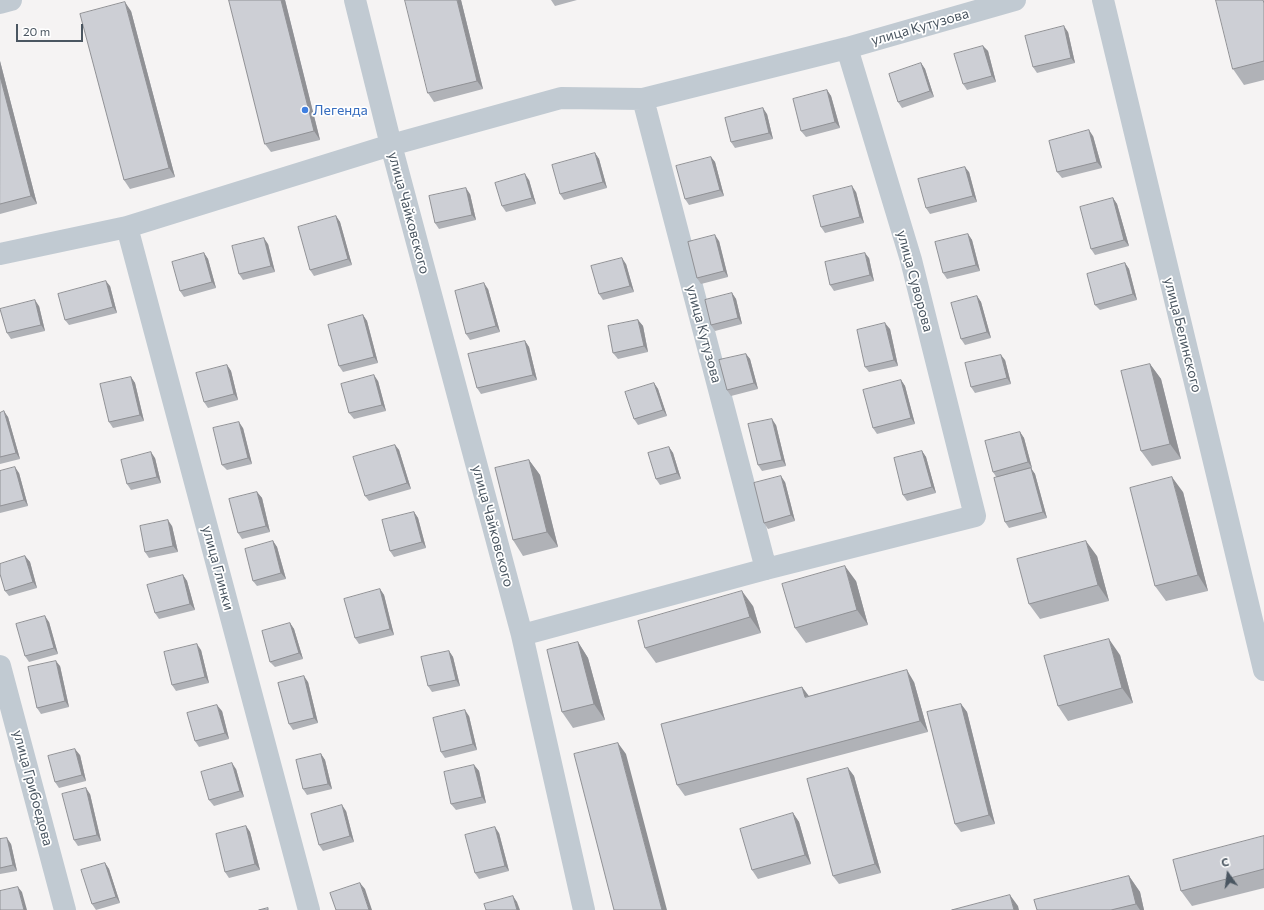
<!DOCTYPE html>
<meta charset="utf-8">
<style>
body{margin:0}
#map{position:relative;width:1264px;height:910px;overflow:hidden;background:#f5f3f3;font-family:Commissioner,sans-serif}
canvas{display:block}
.north{position:absolute;left:1208px;top:854px;width:40px;height:40px;-webkit-text-stroke:3px #fff;paint-order:stroke;rotate:346deg;font-size:11px;font-weight:700;line-height:16px;text-align:center;color:#4a5661}
.north::after{content:'';display:block;margin:auto;width:14px;height:18px;background:#4a5661;clip-path:polygon(50% 0,100% 100%,50% 72%,0 100%)}
.scale{position:absolute;left:16px;top:24px;width:67px;height:18px;box-sizing:border-box;border:2px solid #4a5661;border-top:0;padding-left:5px;font-size:12px;line-height:14px;white-space:nowrap;color:#4a5661;-webkit-text-stroke:3px #fff;paint-order:stroke}
</style>
<div id="map">
<canvas width="1264" height="910"></canvas>
<div class="north">С</div>
<div class="scale">20 m</div>
</div>
<script>
const ctx = document.querySelector('canvas').getContext('2d');
ctx.lineJoin = 'round';
function trace(path, color, width, dash) { ctx.strokeStyle = color; ctx.lineWidth = width; ctx.lineCap = dash ? 'butt' : 'round'; ctx.setLineDash(dash || []); ctx.stroke(path); }
function paint(path, color) { ctx.fillStyle = color; ctx.fill(path, 'evenodd'); }
function label(font, color, halo, rows, align = 'center') {
  ctx.font = font + ' Commissioner,sans-serif'; ctx.lineWidth = 3.5; ctx.setLineDash([]); ctx.textBaseline = 'middle'; ctx.strokeStyle = halo; ctx.fillStyle = color; for (const [text, x, y, turn = 0] of rows) {
    ctx.save(); ctx.translate(x, y); ctx.rotate((+turn || 0) * Math.PI / 180); ctx.textAlign = isNaN(turn) ? turn : align; if (halo) ctx.strokeText(text, 0, 0); ctx.fillText(text, 0, 0); ctx.restore();
  }
}
const minor = new Path2D(`
 M355 0 391 145 522 635 584 910
 M1103 0 1264 670
 M0 3 11 0
 M643 99 766 569
 M127 227 309 910
 M0 254 127 227 391 145 561 98 643 99 847 48 1015 0
 M522 635 766 569 975 516 911 260 847 48
 M0 666 65 910`);
const wall = new Path2D(`
 M229 0H285L320 140 271 152 265 144Z
 M461 0 483 89 434 102 428 93Z
 M551 0H577L555 6Z
 M1264 0V80L1244 85 1233 69Z
 M131 11 175 177 130 189 124 180Z
 M1068 32 1075 63 1037 73 1033 67Z
 M983 46 988 51 996 82 967 90 963 84Z
 M0 61 37 204 0 214Z
 M921 63 925 69 934 97 902 108 898 102Z
 M827 90 831 96 840 128 806 137 801 131Z
 M767 114 773 139 735 148 731 142Z
 M1093 136 1102 168 1062 178 1057 172Z
 M595 153 599 159 607 188 564 200 560 194Z
 M711 157 715 162 724 196 689 205 685 199Z
 M969 172 977 202 930 214 926 208Z
 M529 180 536 204 506 212 502 206Z
 M856 192 864 223 825 233 821 227Z
 M470 194 476 220 439 229 435 223Z
 M1113 198 1117 204 1129 246 1095 255 1091 249Z
 M336 216 340 222 352 265 314 276 310 270Z
 M968 234 972 240 980 271 947 279 943 273Z
 M719 241 728 277 701 284 697 278Z
 M268 244 275 272 243 280 239 274Z
 M204 253 208 259 216 288 184 297 180 291Z
 M869 258 874 281 834 291 830 285Z
 M1125 263 1129 269 1137 300 1100 310 1095 305Z
 M626 264 634 292 603 300 599 294Z
 M110 286 117 313 69 325 65 320Z
 M488 289 500 332 470 340 466 334Z
 M732 293 736 299 742 324 715 331 711 325Z
 M977 296 981 302 991 338 965 345 961 339Z
 M39 306 45 331 11 339 7 333Z
 M363 315 367 321 378 363 343 372 339 366Z
 M638 320 643 326 648 352 618 359 613 353Z
 M890 329 898 366 869 372 865 367Z
 M525 341 529 347 537 380 481 394 477 388Z
 M746 354 750 359 758 389 731 396 727 390Z
 M1005 360 1011 384 975 393 971 387Z
 M1150 364 1161 379 1181 459 1152 466 1141 451Z
 M227 365 231 371 238 400 208 408 204 402Z
 M131 377 135 383 144 421 113 428 109 422Z
 M901 380 905 386 915 424 877 434 873 428Z
 M378 381 386 411 354 419 349 413Z
 M654 383 658 389 667 416 638 425 634 419Z
 M0 413 8 417 20 459 0 464Z
 M776 425 786 466 762 471 758 465Z
 M243 428 252 464 227 470 222 465Z
 M1020 432 1024 438 1032 468 1031 469 1035 474 1047 518 1009 528 1005 522 997 478 993 472Z
 M395 445 399 450 411 489 369 501 365 496Z
 M669 447 673 453 681 479 660 485 656 479Z
 M922 451 926 457 936 493 907 501 903 495Z
 M155 458 161 483 131 490 127 484Z
 M529 460 540 475 558 547 523 556 513 540Z
 M0 471 19 473 28 506 0 513Z
 M785 482 795 521 768 529 764 523Z
 M257 492 262 498 270 532 242 539 238 533Z
 M1183 492 1208 591 1166 601 1155 586Z
 M414 512 418 518 426 548 394 557 390 551Z
 M172 526 178 552 149 558 145 552Z
 M273 541 277 547 286 579 257 586 253 581Z
 M25 556 30 562 37 588 9 596 5 591Z
 M1097 556 1109 601 1040 619 1029 604Z
 M183 575 187 581 195 610 159 619 155 613Z
 M856 581 868 625 806 643 795 628Z
 M380 589 384 595 394 635 359 644 355 638Z
 M753 606 761 633 656 663 645 648Z
 M49 622 58 654 29 662 25 656Z
 M290 623 294 629 303 659 275 667 270 662Z
 M578 642 588 658 605 720 573 728 562 712Z
 M201 650 209 683 176 691 172 685Z
 M449 651 453 657 460 686 432 692 428 686Z
 M1120 655 1133 703 1068 721 1058 706Z
 M60 666 69 707 41 714 37 708Z
 M308 682 318 723 293 730 289 724Z
 M914 682 928 732 685 796 677 785 802 687 809 696Z
 M961 704 967 712 995 824 961 832 955 824Z
 M222 711 229 739 199 747 195 741Z
 M469 716 477 750 445 758 441 752Z
 M321 754 325 760 332 789 307 795 303 789Z
 M80 755 86 781 59 788 55 782Z
 M474 765 479 771 486 803 456 810 451 804Z
 M848 768 854 776 881 873 839 884 833 876Z
 M236 769 244 797 214 806 209 800Z
 M90 794 101 841 78 846 74 840Z
 M346 811 354 842 323 851 319 845Z
 M793 813 799 822 811 864 758 879 752 870Z
 M246 826 250 832 260 870 229 878 225 872Z
 M499 833 509 871 479 879 475 873Z
 M1264 836V888L1192 906 1181 891Z
 M0 839 11 844 17 871 0 874Z
 M105 863 109 869 120 903 96 910 92 904Z
 M1129 876 1140 892 1144 910H1037Z`);
const shadedWall = new Path2D(`
 M281 0H285L320 140 314 131Z
 M457 0H461L483 89 477 81Z
 M125 2 131 11 175 177 169 168Z
 M1064 26 1068 32 1075 63 1071 58Z
 M983 46 988 51 996 82 992 76Z
 M0 61 37 204 31 196 0 76Z
 M921 63 925 69 934 97 930 91Z
 M827 90 831 96 840 128 835 122Z
 M763 108 767 114 773 139 769 133Z
 M1089 130 1093 136 1102 168 1097 162Z
 M595 153 599 159 607 188 603 182Z
 M711 157 715 162 724 196 720 190Z
 M965 167 969 172 977 202 973 196Z
 M525 174 529 180 536 204 532 198Z
 M852 186 856 192 864 223 860 217Z
 M466 188 470 194 476 220 472 215Z
 M1113 198 1117 204 1129 246 1124 240Z
 M336 216 340 222 352 265 348 259Z
 M968 234 972 240 980 271 976 265Z
 M715 235 719 241 728 277 724 271Z
 M264 238 268 244 275 272 271 266Z
 M204 253 208 259 216 288 212 282Z
 M865 253 869 258 874 281 870 275Z
 M622 258 626 264 634 292 630 286Z
 M1125 263 1129 269 1137 300 1133 294Z
 M106 281 110 286 117 313 113 307Z
 M484 283 488 289 500 332 496 326Z
 M732 293 736 299 742 324 738 318Z
 M977 296 981 302 991 338 987 332Z
 M35 300 39 306 45 331 41 325Z
 M363 315 367 321 378 363 374 357Z
 M638 320 643 326 648 352 644 346Z
 M885 323 890 329 898 366 894 360Z
 M525 341 529 347 537 380 533 375Z
 M746 354 750 359 758 389 754 383Z
 M1001 355 1005 360 1011 384 1007 378Z
 M1150 364 1161 379 1181 459 1170 444Z
 M227 365 231 371 238 400 234 394Z
 M374 375 378 381 386 411 382 405Z
 M131 377 135 383 144 421 140 415Z
 M901 380 905 386 915 424 911 418Z
 M654 383 658 389 667 416 663 410Z
 M4 411 8 417 20 459 16 453Z
 M772 419 776 425 786 466 782 460Z
 M239 422 243 428 252 464 248 458Z
 M1020 432 1024 438 1032 468 1028 462Z
 M395 445 399 450 411 489 407 483Z
 M669 447 673 453 681 479 677 473Z
 M922 451 926 457 936 493 932 487Z
 M151 452 155 458 161 483 157 477Z
 M529 460 540 475 558 547 547 532Z
 M15 467 19 473 28 506 24 500Z
 M1031 468 1035 474 1047 518 1043 512Z
 M781 476 785 482 795 521 791 515Z
 M1172 477 1183 492 1208 591 1198 575Z
 M257 492 262 498 270 532 266 526Z
 M414 512 418 518 426 548 422 542Z
 M168 520 172 526 178 552 173 546Z
 M273 541 277 547 286 579 281 573Z
 M1086 541 1097 556 1109 601 1098 585Z
 M25 556 30 562 37 588 33 582Z
 M845 566 856 581 868 625 857 610Z
 M183 575 187 581 195 610 190 604Z
 M380 589 384 595 394 635 390 629Z
 M742 591 753 606 761 633 750 617Z
 M45 616 49 622 58 654 54 648Z
 M290 623 294 629 303 659 299 653Z
 M1109 639 1120 655 1133 703 1122 688Z
 M578 642 588 658 605 720 594 704Z
 M197 644 201 650 209 683 205 677Z
 M449 651 453 657 460 686 456 680Z
 M56 661 60 666 69 707 65 701Z
 M907 670 914 682 928 732 920 721Z
 M304 676 308 682 318 723 314 718Z
 M802 687 810 698 805 697Z
 M961 704 967 712 995 824 989 815Z
 M217 705 222 711 229 739 225 733Z
 M465 710 469 716 477 750 473 744Z
 M618 743 626 754 667 910H662Z
 M75 749 80 755 86 781 82 775Z
 M321 754 325 760 332 789 328 784Z
 M232 763 236 769 244 797 240 791Z
 M474 765 479 771 486 803 482 797Z
 M848 768 854 776 881 873 875 864Z
 M86 788 90 794 101 841 97 835Z
 M342 805 346 811 354 842 350 836Z
 M793 813 799 822 811 864 805 855Z
 M246 826 250 832 260 870 255 864Z
 M495 827 499 833 509 871 505 866Z
 M7 838 11 844 17 871 13 865Z
 M105 863 109 869 120 903 116 897Z
 M1129 876 1140 892 1144 910H1140L1136 904Z
 M360 883 365 889 372 910H369Z
 M18 887 22 892 27 910H24Z
 M1010 895 1018 906 1019 910H1014Z
 M513 896 517 902 520 910H517Z`);
const building = new Path2D(`
 M229 0H281L314 131 265 144Z
 M405 0H457L477 81 428 93Z
 M1216 0H1263L1264 3V61L1233 69Z
 M125 2 169 168 124 180 80 14Z
 M1064 26 1071 58 1033 67 1025 36Z
 M983 46 992 76 963 84 954 54Z
 M921 63 930 91 898 102 889 74Z
 M0 76 31 196 0 204Z
 M827 90 835 122 801 131 793 99Z
 M763 108 769 133 731 142 725 118Z
 M1089 130 1097 162 1057 172 1049 141Z
 M595 153 603 182 560 194 552 165Z
 M711 157 720 190 685 199 676 166Z
 M965 167 973 196 926 208 918 179Z
 M525 174 532 198 502 206 495 183Z
 M852 186 860 217 821 227 813 196Z
 M466 188 472 215 435 223 429 196Z
 M1113 198 1124 240 1091 249 1080 207Z
 M336 216 348 259 310 270 298 227Z
 M968 234 976 265 943 273 935 242Z
 M715 235 724 271 697 278 688 242Z
 M264 238 271 266 239 274 232 246Z
 M204 253 212 282 180 291 172 262Z
 M865 253 870 275 830 285 825 262Z
 M622 258 630 286 599 294 591 266Z
 M1125 263 1133 294 1095 305 1087 274Z
 M106 281 113 307 65 320 58 294Z
 M484 283 496 326 466 334 455 291Z
 M732 293 738 318 711 325 705 300Z
 M977 296 987 332 961 339 951 303Z
 M35 300 41 325 7 333 0 309Z
 M363 315 374 357 339 366 328 325Z
 M638 320 644 346 613 353 608 326Z
 M885 323 894 360 865 367 857 330Z
 M525 341 533 375 477 388 468 354Z
 M746 354 754 383 727 390 719 360Z
 M1001 355 1007 378 971 387 965 363Z
 M1150 364 1170 444 1141 451 1121 371Z
 M227 365 234 394 204 402 196 373Z
 M374 375 382 405 349 413 341 384Z
 M131 377 140 415 109 422 100 384Z
 M901 380 911 418 873 428 863 390Z
 M654 383 663 410 634 419 625 392Z
 M4 411 16 453 0 457V413Z
 M772 419 782 460 758 465 748 424Z
 M239 422 248 458 222 465 213 428Z
 M1020 432 1028 462 993 472 985 441Z
 M395 445 407 483 365 496 353 457Z
 M669 447 677 473 656 479 648 453Z
 M922 451 932 487 903 495 894 458Z
 M151 452 157 477 127 484 121 460Z
 M529 460 547 532 513 540 495 468Z
 M15 467 24 500 0 506V471Z
 M1031 468 1043 512 1005 522 994 478Z
 M781 476 791 515 764 523 754 483Z
 M1172 477 1198 575 1155 586 1130 488Z
 M257 492 266 526 238 533 229 499Z
 M414 512 422 542 390 551 382 520Z
 M168 520 173 546 145 552 140 526Z
 M273 541 281 573 253 581 245 549Z
 M1086 541 1098 585 1029 604 1017 559Z
 M25 556 33 582 5 591 0 574V564Z
 M845 566 857 610 795 628 782 584Z
 M183 575 190 604 155 613 147 585Z
 M380 589 390 629 355 638 344 599Z
 M742 591 750 617 645 648 638 621Z
 M45 616 54 648 25 656 16 624Z
 M290 623 299 653 270 662 262 631Z
 M1109 639 1122 688 1058 706 1044 656Z
 M578 642 594 704 562 712 547 650Z
 M197 644 205 677 172 685 164 652Z
 M449 651 456 680 428 686 421 657Z
 M56 661 65 701 37 708 28 667Z
 M907 670 920 721 677 785 661 724 802 687 805 697Z
 M304 676 314 718 289 724 278 683Z
 M961 704 989 815 955 824 927 712Z
 M217 705 225 733 195 741 187 713Z
 M465 710 473 744 441 752 433 718Z
 M618 743 662 910H614L574 754Z
 M75 749 82 775 55 782 48 756Z
 M321 754 328 784 303 789 296 760Z
 M232 763 240 791 209 800 201 772Z
 M474 765 482 797 451 804 444 772Z
 M848 768 875 864 833 876 807 779Z
 M86 788 97 835 74 840 62 794Z
 M342 805 350 836 319 845 311 814Z
 M793 813 805 855 752 870 740 829Z
 M246 826 255 864 225 872 216 834Z
 M495 827 505 866 475 873 465 835Z
 M1264 836V869L1181 891 1173 860Z
 M7 838 13 865 0 868V839Z
 M105 863 116 897 92 904 81 870Z
 M1129 876 1136 904 1111 910H1037L1034 900Z
 M360 883 369 910H336L330 893Z
 M18 887 24 910H0V891Z
 M1010 895 1014 910H952Z
 M513 896 517 910H486L484 904Z
 M268 908V910H259Z`);
const markers = [
 [305,110,4,"#3f7fe0"]
];
const streetNames = [
 ["улица Кутузова",920,27,-16],
 ["улица Чайковского",409,213,75],
 ["улица Суворова",915,281,75],
 ["улица Кутузова",704,334,75],
 ["улица Белинского",1183,335,76],
 ["улица Чайковского",493,526,75],
 ["улица Глинки",218,568,75],
 ["улица Грибоедова",33,788,75]
];
const shopNames = [
 ["Легенда",313,110]
];
trace(minor, '#c1cad2', 22);
paint(wall, '#b0b2b7');
paint(shadedWall, '#909195');
paint(building, '#cdcfd5');
trace(building, '#909195', 1);
for (const [x, y, r, color] of markers) { const dot = new Path2D(); dot.arc(x, y, r, 0, 2 * Math.PI); ctx.fillStyle = color; ctx.fill(dot); trace(dot, '#fff', 1.5); }
label('14px', '#4a5661', '#fff', streetNames);
label('14px', '#366cbe', '#fff', shopNames, 'left');
</script>
